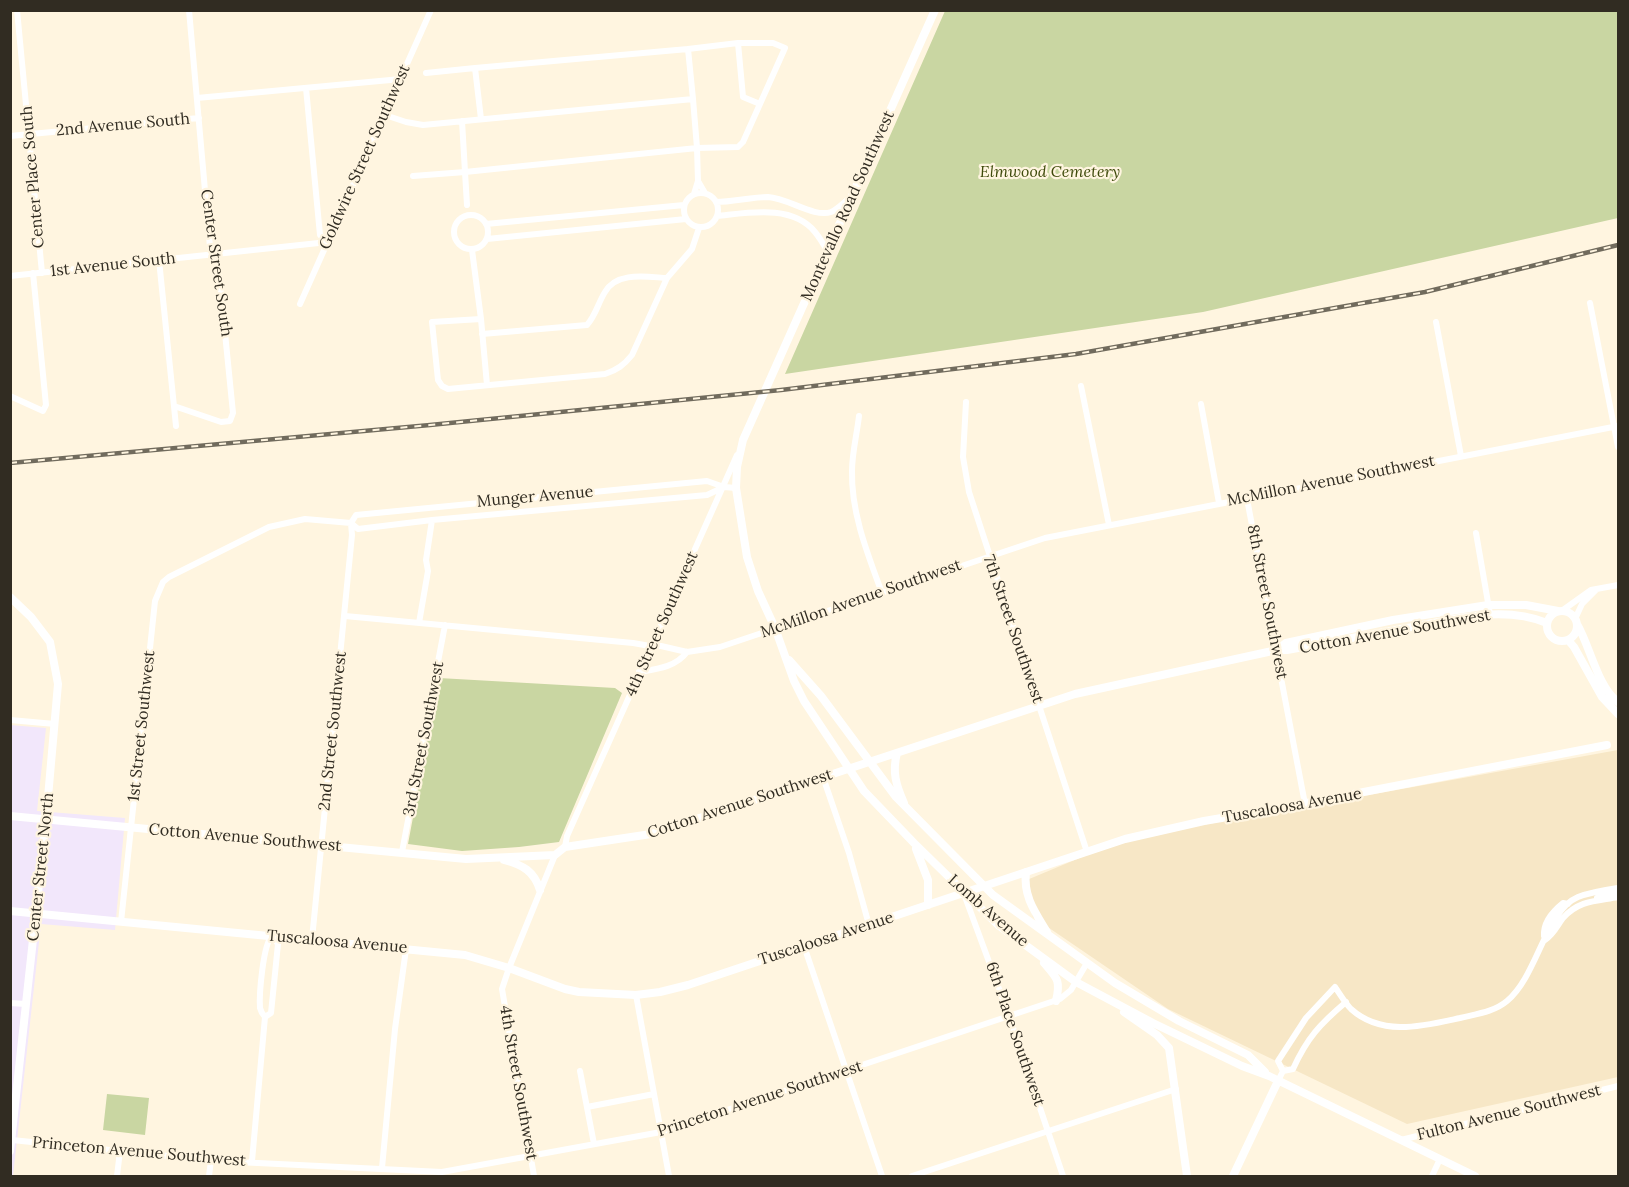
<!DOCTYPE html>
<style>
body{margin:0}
#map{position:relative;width:1629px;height:1187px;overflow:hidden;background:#fff5e0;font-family:Lora,serif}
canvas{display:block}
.frame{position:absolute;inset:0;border:12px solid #312c22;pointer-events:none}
</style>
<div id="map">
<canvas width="1629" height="1187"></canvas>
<div class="frame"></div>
</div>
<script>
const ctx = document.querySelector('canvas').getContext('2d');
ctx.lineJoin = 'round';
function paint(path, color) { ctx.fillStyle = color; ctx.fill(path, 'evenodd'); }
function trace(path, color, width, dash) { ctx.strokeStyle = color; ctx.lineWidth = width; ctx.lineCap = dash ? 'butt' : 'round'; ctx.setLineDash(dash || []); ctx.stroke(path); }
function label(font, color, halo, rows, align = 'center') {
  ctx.font = font + ' Lora,serif'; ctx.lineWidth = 4.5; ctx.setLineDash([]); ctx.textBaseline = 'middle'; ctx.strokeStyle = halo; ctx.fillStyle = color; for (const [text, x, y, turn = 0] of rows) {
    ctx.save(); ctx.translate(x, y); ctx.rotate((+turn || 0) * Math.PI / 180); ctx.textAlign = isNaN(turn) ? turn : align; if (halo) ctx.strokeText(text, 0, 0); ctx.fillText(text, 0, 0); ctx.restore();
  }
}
const industrial = new Path2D(`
 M10 725 46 728 37 811 125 818 115 930 41 924 13 1176H10Z`);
const built = new Path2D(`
 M1618 750V1077L1407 1124 1168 1009 1033 917 1022 882 1125 839Z`);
const green = new Path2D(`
 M945 11H1618V218L1203 312 785 374Z
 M439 678 615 688 622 693 559 842 519 847 462 851 408 844Z
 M107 1094 149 1098 145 1135 103 1130Z`);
const street = new Path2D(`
 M17 10 42 273
 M688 49 738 43 743 97 760 104
 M426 73 475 68
 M306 88 320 235 328 242
 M197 98 401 79
 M385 115 406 122 423 125 693 99 688 49 475 68 481 119
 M462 121 465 172 697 148 693 99
 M10 136 199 118
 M413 176 465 172 467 205
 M698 181 697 148 738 147 743 142 785 48 773 43H738
 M684 210a17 17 0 1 1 34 0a17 17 0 1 1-34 0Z
 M694 194 698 181 705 193
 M716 202C733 202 751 197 768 197 788 198 814 218 831 212 838 209 844 202 850 198
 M454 232a17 17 0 1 1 34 0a17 17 0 1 1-34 0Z
 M717 216C748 213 792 204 815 232 820 238 824 245 828 252
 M486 224 684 205
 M487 239 686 219
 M472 250 481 319 432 322 438 380 442 386 448 389 605 374C617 370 624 365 632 355L667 278 692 249 699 228
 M159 260 176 426
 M10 276 328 242
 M1590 303 1618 447
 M300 304 431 10
 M481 319 487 385
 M1436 322 1461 456
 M482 334 587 325C596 315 598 303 605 292 617 271 647 277 667 278
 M1081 386 1109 525
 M10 396 43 411 46 405 33 273
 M966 402 963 457 969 492 1087 852
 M1201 404 1219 503
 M174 406 221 422 230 421 233 413 218 263 210 247 189 10
 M859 416C857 434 852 453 852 471 851 513 868 555 882 593
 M1247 499 1305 804
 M351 523 356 515 707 481 724 487 736 488
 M1476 533 1490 614
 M1563 610 1591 590 1618 585
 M345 616 633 643 650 646H661L687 652 720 647 1045 538 1618 426
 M1575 619 1582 604 1595 591
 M419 623 428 571 426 560 432 520
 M639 672C657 669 676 667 687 652
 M10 720 55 724
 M823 777 849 853 869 925
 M565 847 567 836 737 455
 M402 852 445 625
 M964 894 1009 1016 1063 1176
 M1597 898 1618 893
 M121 922 155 601 163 582 169 577 269 527 305 519 351 523 358 529 432 520 707 495 724 487
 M1544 936C1543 923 1553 911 1563 903L1568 904
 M312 939 352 535 351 523
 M1545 940C1554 934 1557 926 1563 918 1579 900 1597 901 1618 897
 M804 946 882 1176
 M636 995 669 1176
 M10 1003 26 1004
 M580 1071 594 1144
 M1283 1071 1293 1069C1307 1038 1320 1024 1346 1002
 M1278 1081 1283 1071 1278 1061 1306 1018 1335 987C1340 994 1345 1003 1351 1009 1382 1037 1423 1026 1460 1018 1476 1014 1494 1012 1507 1001 1538 975 1545 911 1578 897 1591 892 1605 890 1618 888
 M587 1107 654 1094
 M12 1140 217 1161 442 1172 661 1132 1060 999 1071 990 1087 963
 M1401 1140 1618 1086
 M252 1161 265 1017C262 1014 261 1012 260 1008 259 995 263 944 272 936L278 944 271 1013 265 1017
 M382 1168 395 1029 406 949
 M117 1176 120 1151
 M209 1176 211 1160
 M534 1176 502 989 509 968 555 855
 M912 1176 1176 1089
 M1432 1176 1440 1159`);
const secondary = new Path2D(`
 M935 10 743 440 737 467 736 488 747 557 758 591 775 628 794 681 804 701 864 791 914 843 998 925 1076 982 1153 1023 1242 1066 1269 1076 1475 1176
 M10 597 31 617 50 642 58 684 46 820 10 1151
 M1547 626a15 15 0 1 1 30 0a15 15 0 1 1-30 0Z
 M1577 624C1590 646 1598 688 1618 702
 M1568 640 1574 647 1602 697 1618 714
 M1277 650 1286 643 1393 620 1488 605H1526L1558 611
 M789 660 821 696 896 797 993 895 1115 983 1179 1021 1248 1055 1265 1072
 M897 753C892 772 896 785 904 803
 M10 816 466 859 555 855 565 847 651 834 1075 694 1277 650H1287C1325 643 1363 636 1401 629 1449 621 1500 604 1547 623
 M916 849 928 880V905
 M504 860C523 865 534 871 540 890
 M1026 872C1023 896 1035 912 1047 932
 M10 911 465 955 509 968 565 989 579 992 636 995 660 992 688 985 1125 839 1204 821 1286 807 1607 745
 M1044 963C1057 978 1061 980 1056 1001
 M1124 1012 1157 1035 1169 1048 1187 1176
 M1233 1176 1278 1081`);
const rail = new Path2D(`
 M10 463 430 425 781 390 1076 354 1425 292 1618 245`);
const streetNames = [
 ["2nd Avenue South",123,125,-5],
 ["Goldwire Street Southwest",365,157,-66],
 ["Center Place South",33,177,-95],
 ["Montevallo Road Southwest",848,206,-66],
 ["Center Street South",216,263,82],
 ["1st Avenue South",113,265,-6],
 ["McMillon Avenue Southwest",1331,481,-11],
 ["Munger Avenue",535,497,-5],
 ["McMillon Avenue Southwest",861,599,-19],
 ["8th Street Southwest",1267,602,79],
 ["4th Street Southwest",662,624,-66],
 ["7th Street Southwest",1013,629,71],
 ["Cotton Avenue Southwest",1395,632,-10],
 ["1st Street Southwest",142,726,-84],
 ["2nd Street Southwest",333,731,-84],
 ["3rd Street Southwest",424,739,-79],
 ["Cotton Avenue Southwest",740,804,-18],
 ["Tuscaloosa Avenue",1292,806,-10],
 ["Cotton Avenue Southwest",245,838,5],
 ["Center Street North",41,867,-84],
 ["Lomb Avenue",988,911,41],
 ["Tuscaloosa Avenue",826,939,-18],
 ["Tuscaloosa Avenue",337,942,5],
 ["6th Place Southwest",1015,1034,71],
 ["4th Street Southwest",518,1083,80],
 ["Princeton Avenue Southwest",760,1099,-18],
 ["Fulton Avenue Southwest",1509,1113,-14],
 ["Princeton Avenue Southwest",139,1152,5]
];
const parkNames = [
 ["Elmwood Cemetery",1050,172]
];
paint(industrial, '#f2e7fb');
paint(built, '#f7e7c6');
paint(green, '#c9d6a2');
trace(street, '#fff', 6);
trace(secondary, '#fff', 8);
trace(rail, '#716b5d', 4.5);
trace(rail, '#fff5e0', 2, [7]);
label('16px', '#312c22', '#fff5e0', streetNames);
label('italic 16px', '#3e4a0a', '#fff5e0', parkNames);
</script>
